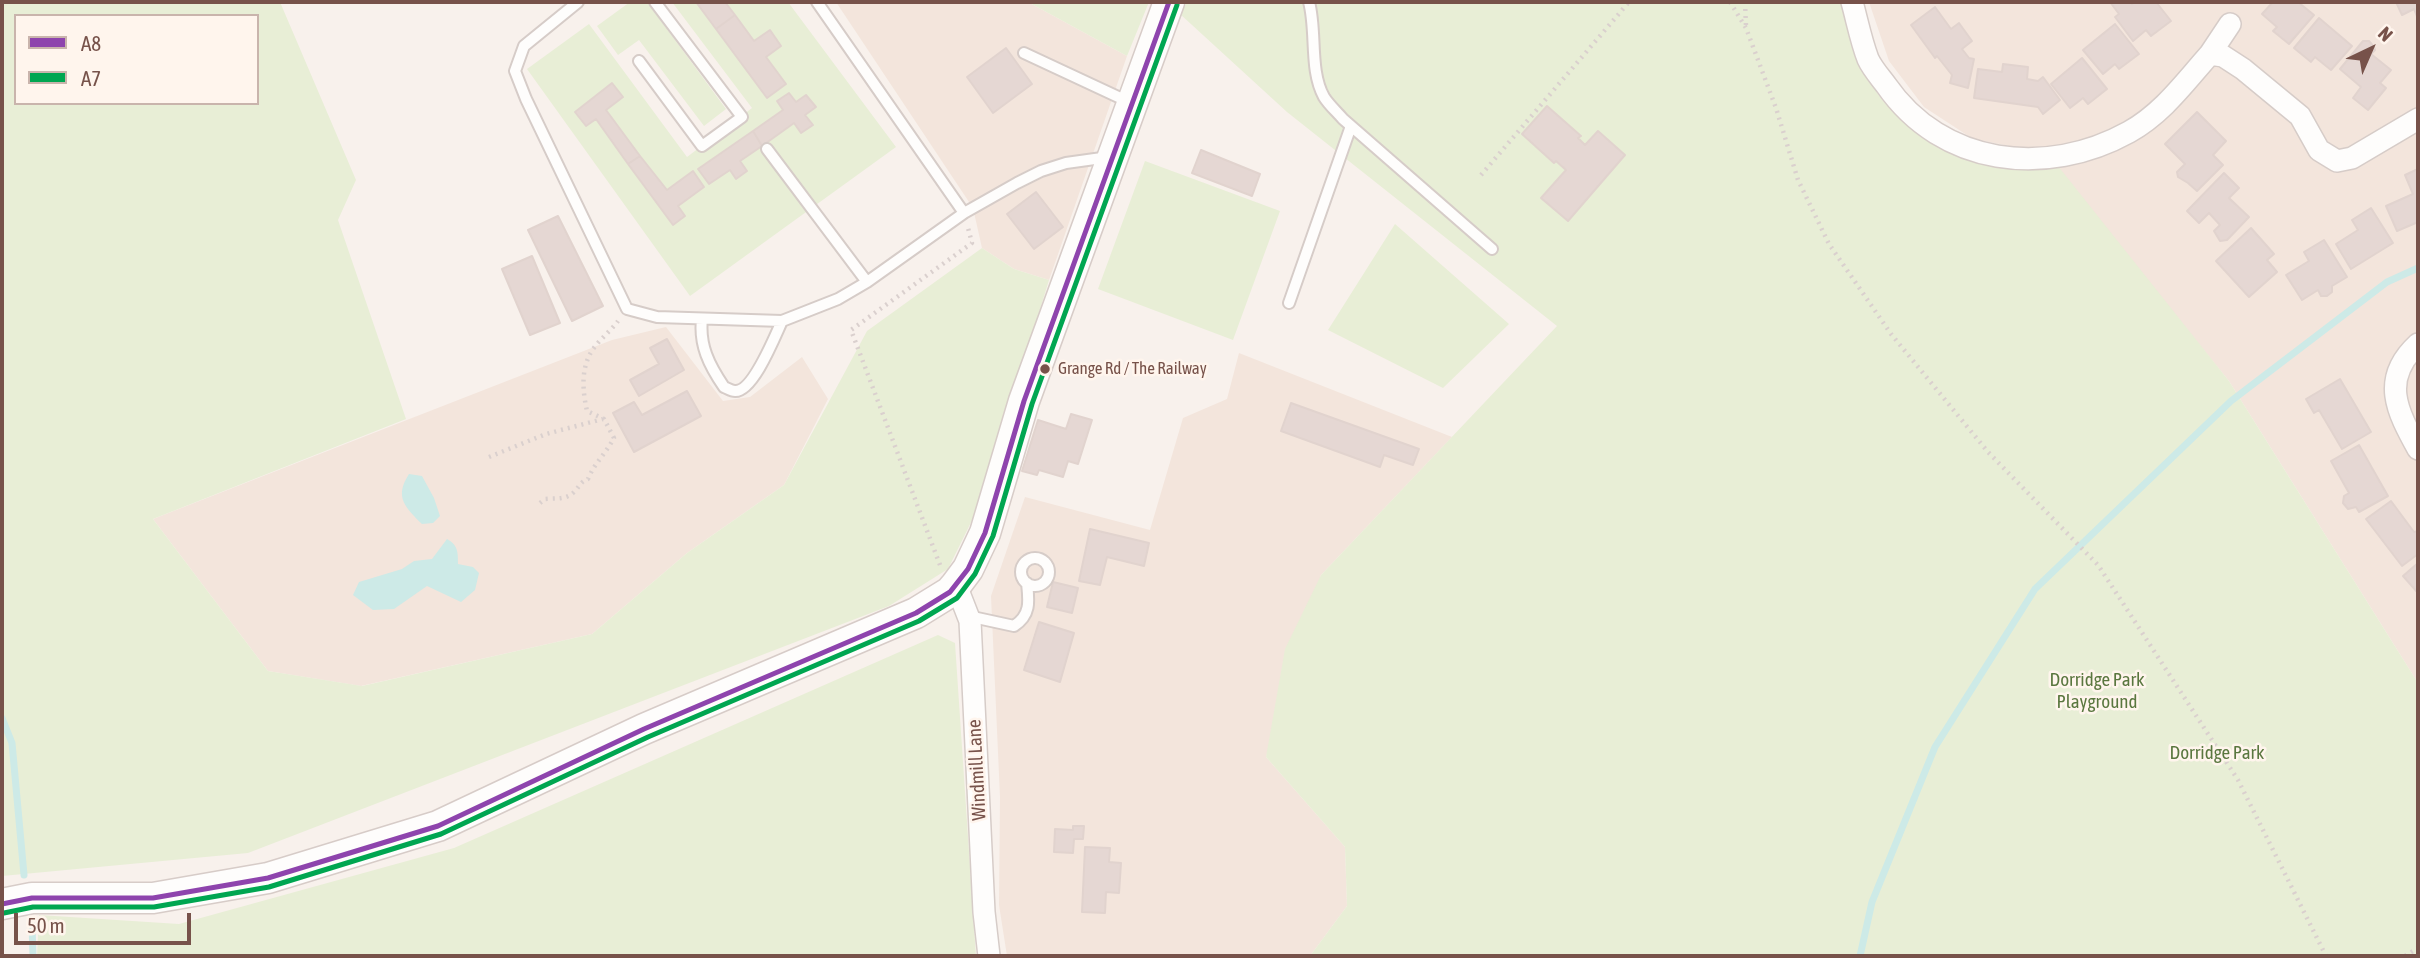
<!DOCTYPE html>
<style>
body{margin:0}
#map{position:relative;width:2420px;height:958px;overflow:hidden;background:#f8f1ec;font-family:"Asap Condensed",sans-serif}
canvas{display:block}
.frame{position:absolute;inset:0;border:4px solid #77524a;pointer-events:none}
.legend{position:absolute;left:14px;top:14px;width:245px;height:91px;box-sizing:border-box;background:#fff5ed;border:2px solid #c9b4ac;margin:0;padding:9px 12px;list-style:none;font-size:21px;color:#77524a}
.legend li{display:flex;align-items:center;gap:14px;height:35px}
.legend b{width:35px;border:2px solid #c9b4ac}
.north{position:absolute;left:2336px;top:14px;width:70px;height:70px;-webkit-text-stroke:5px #fff5ed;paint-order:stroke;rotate:44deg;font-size:19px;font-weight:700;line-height:28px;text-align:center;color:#77524a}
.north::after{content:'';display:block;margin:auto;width:24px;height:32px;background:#77524a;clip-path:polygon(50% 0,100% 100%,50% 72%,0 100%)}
.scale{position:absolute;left:14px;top:913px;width:177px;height:32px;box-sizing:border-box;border:4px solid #77524a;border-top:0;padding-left:9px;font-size:21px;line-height:24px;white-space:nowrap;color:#77524a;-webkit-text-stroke:5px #fff5ed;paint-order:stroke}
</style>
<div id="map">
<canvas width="2420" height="958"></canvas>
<div class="frame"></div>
<ul class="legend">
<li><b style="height:9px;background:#8e44ad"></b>A8</li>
<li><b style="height:9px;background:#00a651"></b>A7</li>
</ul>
<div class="north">N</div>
<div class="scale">50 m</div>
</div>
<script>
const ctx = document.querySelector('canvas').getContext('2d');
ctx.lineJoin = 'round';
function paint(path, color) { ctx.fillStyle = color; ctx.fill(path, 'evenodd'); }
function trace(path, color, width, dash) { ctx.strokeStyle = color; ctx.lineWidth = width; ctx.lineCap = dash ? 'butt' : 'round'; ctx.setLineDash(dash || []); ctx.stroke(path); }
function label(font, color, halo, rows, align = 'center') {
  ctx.font = font + ' "Asap Condensed",sans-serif'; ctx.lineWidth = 5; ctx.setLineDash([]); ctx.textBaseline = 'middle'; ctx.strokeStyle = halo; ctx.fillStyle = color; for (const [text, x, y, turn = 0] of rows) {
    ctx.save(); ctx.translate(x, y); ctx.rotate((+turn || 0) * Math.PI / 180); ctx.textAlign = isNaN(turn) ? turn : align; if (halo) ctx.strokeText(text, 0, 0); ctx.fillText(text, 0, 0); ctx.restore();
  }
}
const residential = new Path2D(`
 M836 2H1028L1127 56 1049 280 1014 269 982 248 973 208Z
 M1869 2H2418V683L2229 381 2042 152 1973 139 1924 107 1889 61Z
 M666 327 723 401 750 397 802 357 828 399 784 485 687 553 592 634 361 686 268 671 153 519 612 340Z
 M1239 353 1452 437 1321 575 1266 757 1345 847 1347 906 1310 956H1007L999 905 1000 797 991 596 1025 497 1150 530 1183 418 1227 399Z`);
const green = new Path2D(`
 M2 2H280L356 180 338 220 406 419 153 519 268 671 362 686 592 634 687 553 784 485 867 331 982 248 1014 269 1049 280 981 502 948 569 889 606 248 853 2 876ZM16 16H257V103H16Z
 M630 2H647L726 109 704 126 639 40 618 55 597 26Z
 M672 2H788L896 147 690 296 527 69 589 24 687 157 752 108Z
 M1028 2H1149L1127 56Z
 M1187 2H1841C1846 30 1859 64 1874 88 1894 121 1944 158 1982 164 2008 168 2033 167 2058 166L2229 381 2418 683V956H1310L1347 906 1345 847 1266 757 1285 649 1321 575 1557 326 1287 112 1180 14Z
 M1145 161 1280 211 1233 340 1098 289Z
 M1395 224 1509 324 1443 388 1328 330Z
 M938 635 955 643 976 956H37L39 915 179 924 454 848Z`);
const water = new Path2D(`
 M409 474 422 476 434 498 440 516 433 523 422 524C405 507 394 497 409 474Z
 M447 539C458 545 458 552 458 564L473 567 479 573 475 590 461 602 427 586 394 609 373 610 353 595 359 582 402 569 414 561 432 559Z`);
const stream = new Path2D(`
 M2 718 12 743 24 875
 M32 924 33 956
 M1860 956 1872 902 1935 747 2035 589 2231 401 2387 282 2418 268`);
const building = new Path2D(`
 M696 2H725L735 15 716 29Z
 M2110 2H2130L2132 4 2135 2H2156L2171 21 2151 36 2146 30 2133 41 2115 17 2119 14Z
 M2273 2H2298L2314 15 2289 44 2273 31 2277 27 2262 14Z
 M2396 2H2418V19L2414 9 2402 15Z
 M1935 7 1951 29 1959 23 1972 41 1962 49 1969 58 1974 59 1968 88 1950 83 1952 75 1937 56 1935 58 1911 25Z
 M735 15 754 41 770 30 781 46 766 57 786 84 767 98 716 29Z
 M2319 18 2352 46 2331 70 2315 57 2311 62 2294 48Z
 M2115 24 2139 54 2119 69 2115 64 2103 74 2083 50Z
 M2363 41H2369L2374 47 2375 50 2371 54 2391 70 2380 83 2386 88 2368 110 2353 98 2361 87 2340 69Z
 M1006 48 1032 84 993 113 967 77Z
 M2082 58 2107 89 2088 104 2083 98 2070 108 2051 84Z
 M2003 64 2028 67 2027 79 2038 81 2043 77 2060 100 2043 114 2038 107 1974 98 1978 69 2002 72Z
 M612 83 623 97 606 110 640 156 628 164 596 119 586 126 575 112Z
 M789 93 796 102 806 95 816 107 805 115 813 125 801 133 794 123 762 146 753 131 783 110 777 101Z
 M1547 106 1581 136 1578 138 1585 145 1598 131 1625 155 1568 221 1541 198 1566 170 1556 161 1554 163 1522 134Z
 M2197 112 2226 141 2213 155 2223 165 2197 191 2188 183 2178 177 2177 172 2185 164 2165 144Z
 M753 131 762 146 740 161 747 171 736 179 730 170 709 184 698 169Z
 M1201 150 1260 174 1252 196 1192 173Z
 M640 156 667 190 693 171 704 187 678 206 685 216 673 225 628 164Z
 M2418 169V222L2397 231 2386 206 2413 194 2405 175Z
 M2224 173 2239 188 2229 198 2249 217 2227 240 2220 241 2214 231 2220 225 2209 213 2199 223 2187 211Z
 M1036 192 1063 227 1034 249 1007 214Z
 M2371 208 2393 243 2351 269 2336 244 2358 230 2352 220Z
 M558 216 603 306 572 321 528 230Z
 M2251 228 2274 254 2267 260 2277 272 2249 297 2216 261Z
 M2324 240 2347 277 2332 286V292L2327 296H2321L2318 290 2302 300 2286 275 2309 261 2304 252Z
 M532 256 560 323 530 335 502 269Z
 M667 339 684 370 639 396 630 380 659 364 650 348Z
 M2340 379 2371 432 2342 449 2319 410 2314 413 2306 399Z
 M687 391 701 416 634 452 613 413 634 402 642 415Z
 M1291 403 1419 449 1413 465 1384 455 1380 467 1281 431Z
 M1071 414 1092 420 1078 464 1068 461 1063 477 1039 470 1037 475 1022 471 1038 420 1066 429Z
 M2359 445 2388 496 2359 512 2356 507 2348 509 2343 503 2344 496 2349 493 2331 461Z
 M2391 501 2414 532 2418 531V554L2402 566 2366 519Z
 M1090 529 1149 543 1144 566 1107 557 1100 585 1079 581Z
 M2418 563V593L2403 576Z
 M1053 582 1078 588 1072 613 1047 607Z
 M1039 622 1074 633 1060 682 1024 670Z
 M1073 826H1084L1083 839H1074L1073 853 1054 852 1055 829 1073 830Z
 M1085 847 1110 848 1109 862 1121 863 1119 893 1106 892 1105 913 1082 912Z`);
const path = new Path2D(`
 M1730 2 1746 28 1776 108 1798 180 1829 244 1891 334 1988 452 2098 565 2238 780 2326 956
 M1745 2 1746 27
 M1481 175 1629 2
 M489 457 546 434 603 419
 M540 503 545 499C556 498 566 500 574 492 580 486 580 482 588 479 594 464 606 453 614 438L604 419 587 411C583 393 581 373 589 356 595 343 610 332 618 321
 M940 565 851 330 972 243 968 228
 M2405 956 2418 948`);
const service = new Path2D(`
 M578 2 524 46 515 71 526 99 627 309 657 317 782 321 838 299 867 282 964 213 1017 183 1041 171 1066 163 1109 157
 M817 2 964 213
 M1309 2C1317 32 1309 70 1324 97 1329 105 1337 112 1343 119L1492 249
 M1024 53 1129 102
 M639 61 702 146 742 117 655 2
 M767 149 867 282
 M1289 303 1351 126
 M702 319C699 345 709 365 724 387 727 388 731 391 735 391 753 392 775 336 782 321
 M1021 572a14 14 0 1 1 28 0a14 14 0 1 1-28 0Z
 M968 616 1014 626C1031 615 1029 601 1027 583`);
const minor = new Path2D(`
 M1852 2C1857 20 1861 41 1868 59 1872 68 1880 77 1886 85 1942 166 2046 178 2129 132 2163 113 2185 82 2210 54L2223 56 2243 69 2300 116 2319 150 2337 161 2352 158 2418 119
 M2210 54 2230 24
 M2418 344C2380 379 2397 411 2418 449
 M956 585 970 621 984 912 989 956`);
const secondary = new Path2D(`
 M2 904 32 898H153L268 878 438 826 644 729 916 613 950 592 956 585 968 569 985 533 1024 401 1169 2`);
const bus1 = new Path2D(`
 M2 904 32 898H153L268 878 438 826 644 729 916 613 950 592 968 569 985 533 1024 401 1169 2`);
const bus2 = new Path2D(`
 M4 913 33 907H154L269 887 441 834 648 737 919 621 957 598 975 574 993 536 1032 404 1177 5`);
const markers = [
 [1045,369,6,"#77524a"]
];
const busNames = [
 ["Grange Rd / The Railway",1058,369]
];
const parkNames = [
 ["Dorridge Park",2097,680],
 ["Playground",2097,702],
 ["Dorridge Park",2217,753]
];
const streetNames = [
 ["Windmill Lane",977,770,-93]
];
paint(residential, '#f3e5dc');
paint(green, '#e8eed6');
paint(water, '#cdeae7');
trace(stream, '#cdeae7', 7);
paint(building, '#e5d7d3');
trace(building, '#e1d3ce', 2);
trace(service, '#d6ccc8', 14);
trace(minor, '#d6ccc8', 24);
trace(secondary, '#d7ccc8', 33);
trace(path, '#dad0ce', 4.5, [2, 5]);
trace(service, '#fefdfc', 10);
trace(minor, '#fefdfc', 21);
trace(secondary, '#fefdfc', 30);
trace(bus1, '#8e44ad', 5);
trace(bus2, '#00a651', 5);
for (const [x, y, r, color] of markers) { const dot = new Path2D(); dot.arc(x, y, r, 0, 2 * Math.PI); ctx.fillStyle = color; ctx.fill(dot); trace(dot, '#fff5ed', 2.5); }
label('17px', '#77524a', '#fff5ed', busNames, 'left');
label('19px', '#5a773f', '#fff5ed', parkNames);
label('19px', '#77524a', '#fff5ed', streetNames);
</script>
